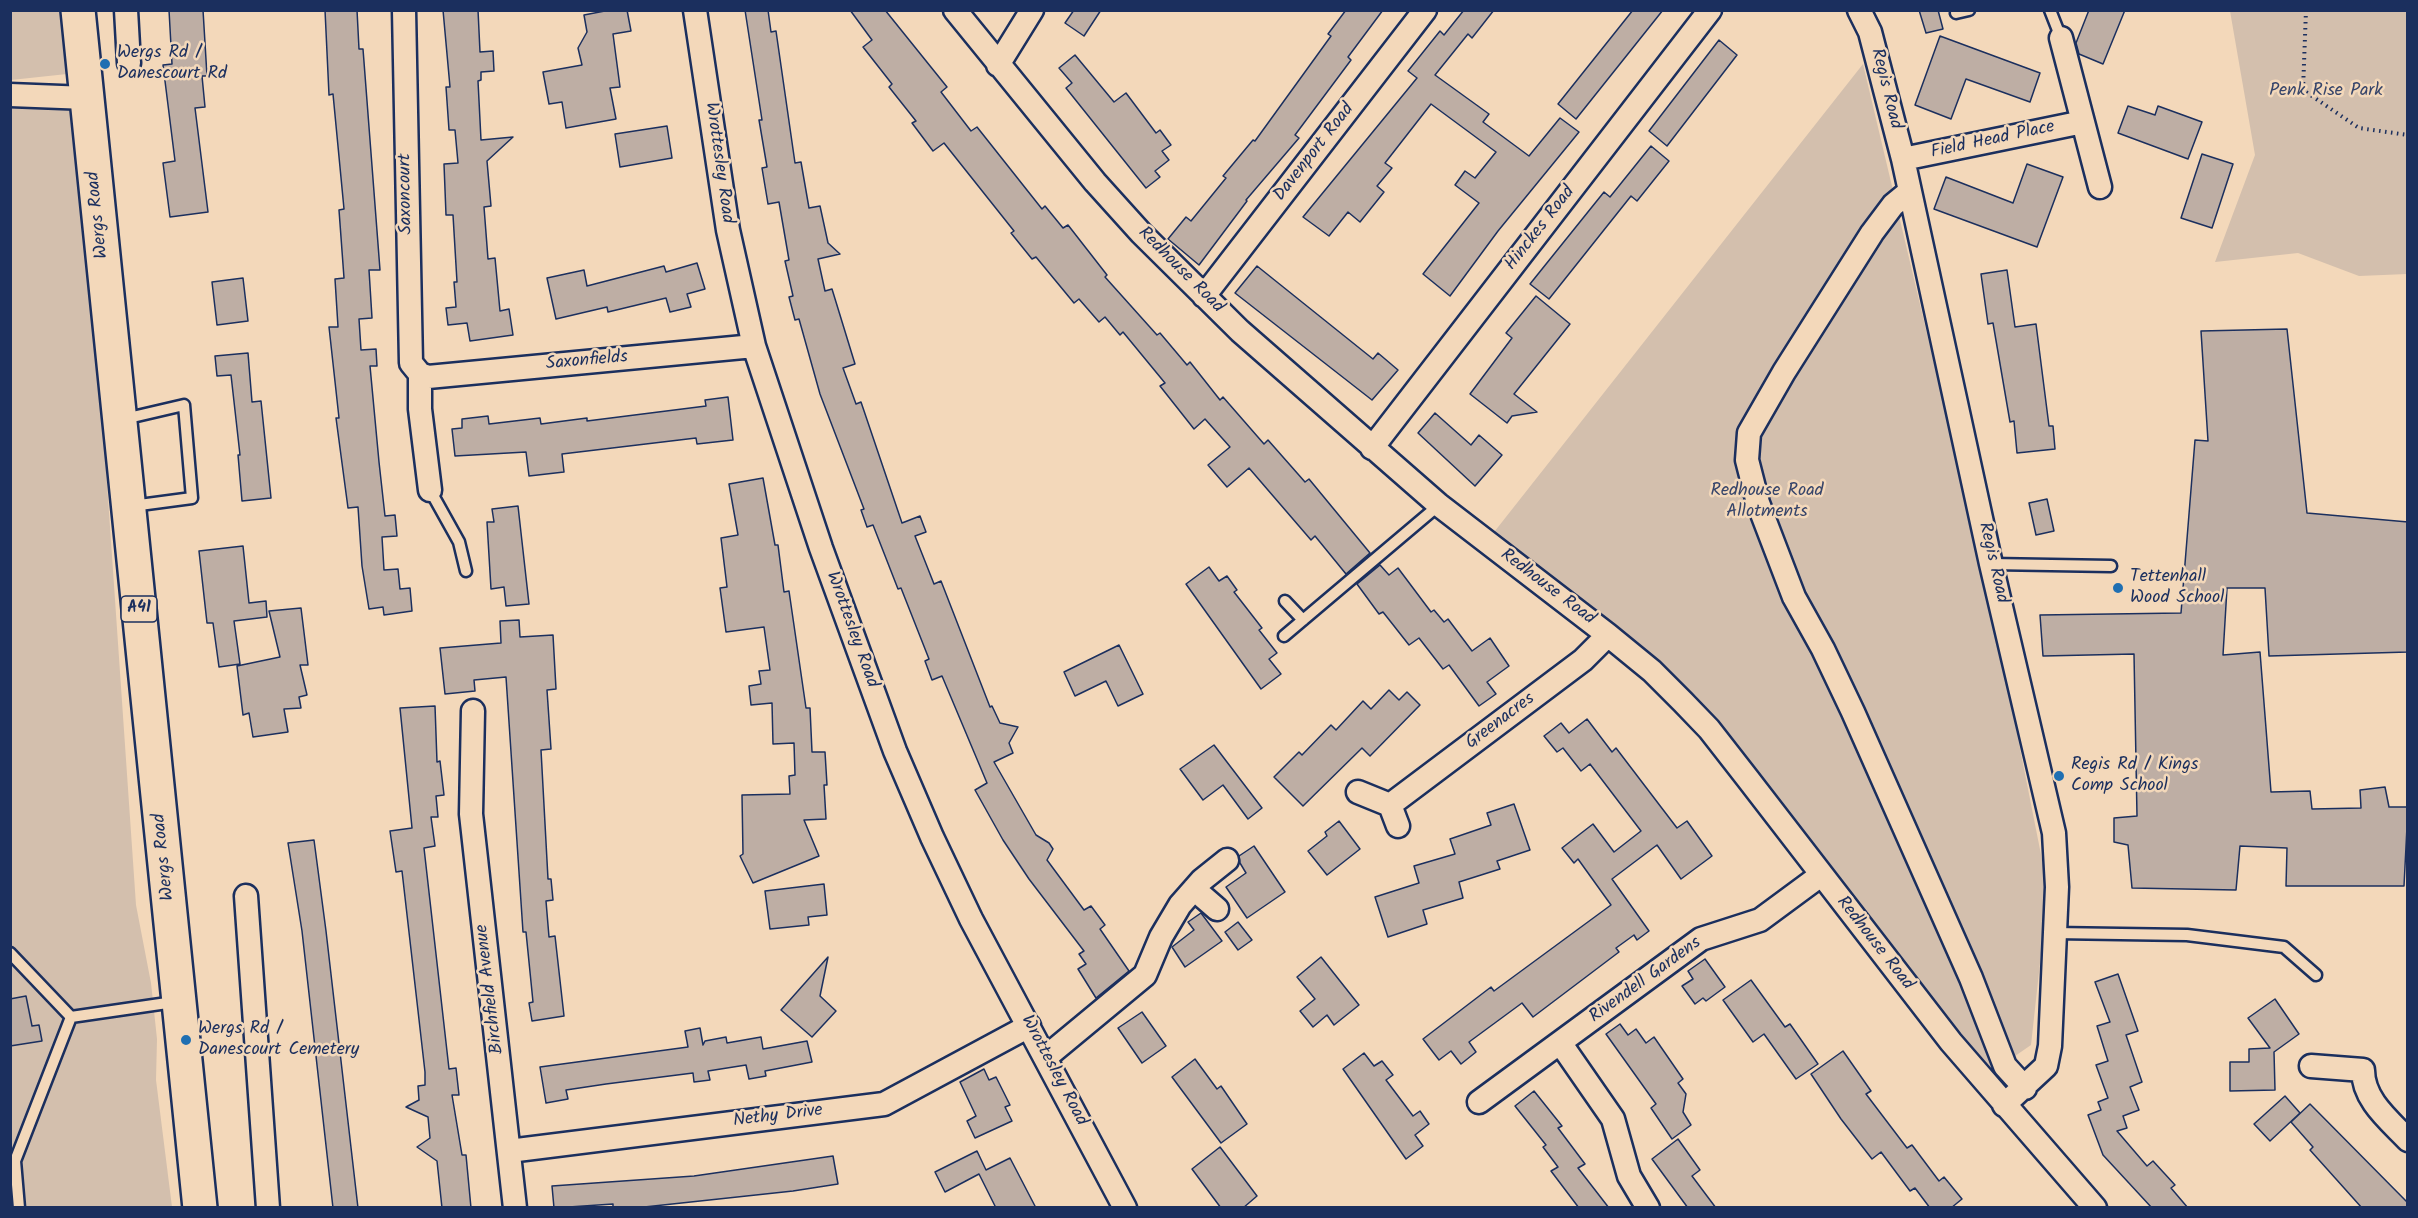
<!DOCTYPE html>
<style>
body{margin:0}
#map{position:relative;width:2418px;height:1218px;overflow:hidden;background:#f3d8ba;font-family:Kalam,sans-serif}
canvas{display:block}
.frame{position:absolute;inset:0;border:12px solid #1b2f5e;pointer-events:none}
</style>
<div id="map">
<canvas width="2418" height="1218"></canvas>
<div class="frame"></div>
</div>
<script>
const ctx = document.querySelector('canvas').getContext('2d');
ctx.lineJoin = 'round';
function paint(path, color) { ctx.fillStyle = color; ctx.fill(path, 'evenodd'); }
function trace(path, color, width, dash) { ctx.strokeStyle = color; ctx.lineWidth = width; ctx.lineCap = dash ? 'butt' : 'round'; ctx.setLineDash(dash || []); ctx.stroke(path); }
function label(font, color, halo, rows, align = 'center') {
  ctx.font = font + ' Kalam,sans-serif'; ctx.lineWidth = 5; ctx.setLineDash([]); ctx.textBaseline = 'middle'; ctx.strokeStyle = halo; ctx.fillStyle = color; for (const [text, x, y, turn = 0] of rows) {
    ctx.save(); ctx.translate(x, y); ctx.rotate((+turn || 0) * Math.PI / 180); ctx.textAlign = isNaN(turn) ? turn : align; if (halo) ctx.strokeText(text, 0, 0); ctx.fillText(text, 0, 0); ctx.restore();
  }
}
const green = new Path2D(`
 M10 11H62L67 74 11 80Z
 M2230 11H2407V274L2359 276 2298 253 2215 262 2255 155Z
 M1863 64 1993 612 2048 890 2031 1045 1989 1074 1696 696 1491 536Z
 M11 102 81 105 136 905 151 983 157 1039 156 1080 172 1207H11Z`);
const building = new Path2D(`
 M169 10H203L207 76H202L205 107 195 108 208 212 170 217 163 163 175 161 163 65 172 64Z
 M325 10H357L359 49H363L380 270H369L372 318 359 319 361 350 376 349 377 366H370L379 462 385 516 395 515 397 536 382 537 384 570 398 569 400 589 410 588 412 611 384 615 383 607 369 609 362 566 358 507 348 508 336 418H339L329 327H338L335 279 344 278 339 210 344 209 333 94 329 95Z
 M443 10H478L480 52 493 51 494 71 481 72V80L478 81 481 140 513 137 487 161 491 206 484 207 488 259 495 258 500 311 509 309 513 335 470 341 467 323 448 325 446 308 456 307 454 282H457L453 215H446L444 164 458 163 455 130H449L446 87H450Z
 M610 10H627L631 31 613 34 620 87 610 88 616 119 566 128 562 102 549 104 543 72 582 65 578 48 587 32 584 15Z
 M745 10H768L771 32 776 31 795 163 801 162 809 208 820 206 828 243 840 254 818 259 825 291 832 289 855 364 843 368 856 404 861 402 902 523 920 516 926 532 915 536 934 584 941 581 990 707 992 706 1000 723 1018 727 1009 743 1013 753 994 762 1036 835 1049 843 1053 849 1047 860 1084 910 1091 906 1105 925 1100 929 1129 971 1096 998 1078 969 1086 964 1079 954 1084 951 1029 879 1003 840 975 790 987 783 942 676 932 680 925 661 929 659 901 588 898 589 873 525 867 527 861 510 864 509 820 394 799 319 795 320 789 297 793 296 785 261 789 260 779 202 768 204 762 168 767 167 759 120H762Z
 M850 10H885L947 87 941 92 971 131 977 127 1042 209 1045 206 1063 228 1068 225 1107 275 1105 277 1157 335 1160 333 1187 365 1190 362 1220 400 1223 397 1264 444 1268 440 1305 482 1309 479 1370 553 1346 574 1315 536 1311 540 1249 468 1227 487 1208 465 1230 447 1205 419 1194 429 1160 386 1165 383 1123 332 1120 335 1105 317 1099 322 1079 299 1074 303 1036 257 1032 259 1011 233 1014 231 944 143 933 151 912 123 916 121 889 87 892 84 863 47 872 40Z
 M1074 10H1101L1084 36 1065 23Z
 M1346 10H1383L1348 57 1351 60 1295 135 1299 138 1246 200 1247 201 1199 265 1168 239 1186 217 1191 221 1226 178 1223 176 1253 140 1255 141 1331 36 1328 34Z
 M1464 10H1494L1472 38 1468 34 1435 75 1489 114 1483 122 1529 156 1560 118 1579 132 1498 231 1450 296 1423 274 1479 203 1455 185 1465 171 1475 178 1496 152 1431 104 1385 163 1392 168 1377 186 1384 192 1360 222 1348 212 1329 236 1303 217 1417 78 1408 71 1440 31 1444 35Z
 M1633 10H1663L1576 119 1558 104Z
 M1919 10H1938L1943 29 1926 33Z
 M2089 10H2125L2103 64 2079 54 2076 43Z
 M1940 36 2040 73 2030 102 1966 79 1951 119 1915 105Z
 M1719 40 1737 55 1667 146 1649 131Z
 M1075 55 1114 102 1126 93 1156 133 1160 130 1171 145 1162 151 1169 160 1155 171 1160 177 1146 188 1066 88 1072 83 1059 68Z
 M2128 106 2155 115 2158 106 2202 122 2188 159 2118 133Z
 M667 126 672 158 620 167 615 134Z
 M1651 146 1669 161 1637 201 1631 196 1549 299 1530 284 1604 192 1610 197Z
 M2202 154 2233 164 2212 228 2181 218Z
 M2027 164 2063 177 2037 247 1934 209 1946 177 2013 203Z
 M697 263 705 289 687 294 691 307 670 312 666 298 608 312 607 307 556 319 547 278 584 270 587 286 664 266 666 272Z
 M1257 266 1373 359 1378 353 1398 370 1372 400 1235 293Z
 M2007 270 2015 327 2036 324 2049 426H2053L2055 449 2017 453 2014 421 2010 422 1993 323 1988 324 1981 274Z
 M243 278 248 321 217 325 212 282Z
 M1536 296 1570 324 1514 394 1537 412 1512 416 1507 423 1470 394 1512 338 1506 333Z
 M2287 329 2307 513 2408 522V652L2269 656 2265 588H2227L2223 655 2260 652 2271 792 2310 791 2312 809 2361 808 2360 790 2385 787 2389 807H2408L2404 886H2286L2287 848 2240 846 2236 890 2132 888 2128 845 2114 842V818L2137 816 2134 654 2043 656 2040 615 2181 613 2195 440 2208 441 2201 331Z
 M248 353 252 402 261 401 271 498 242 501 238 455H240L231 375 217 376 215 356Z
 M728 397 733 440 697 444 696 438 562 454 564 472 529 476 526 452 455 456 452 429 462 428V419L488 416 489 424 540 418 541 424 587 418V421L706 406 705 400Z
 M1435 413 1471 445 1479 435 1502 455 1475 486 1418 433Z
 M763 478 775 545H778L784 592 789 591 806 708H810L812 752H825L827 785H824L826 819 804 820 819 856 753 883 740 856 743 854 742 795 790 794 789 776 795 775 794 743 773 744 772 703 751 705 749 686 761 684 759 671 770 670 764 627 726 632 720 588 727 587 721 538 738 535 729 484Z
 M2047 499 2054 531 2036 535 2029 503Z
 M518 506 529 604 506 606 504 587 491 589 487 522H494L492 509Z
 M243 546 249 603 266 601 267 617 234 621 240 664 219 667 213 623H207L199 551Z
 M1380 565 1389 575 1398 568 1431 612 1434 610 1444 622 1448 619 1472 651 1490 638 1509 666 1487 682 1496 694 1479 706 1449 665 1443 669 1419 638 1409 645 1383 612 1379 614 1357 584Z
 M1209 567 1219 581 1227 576 1237 590 1234 592 1262 628 1259 630 1277 653 1269 659 1281 674 1261 689 1186 584Z
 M301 608 308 665H300L307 695 299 697 301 708 284 709 288 732 253 737 249 713 243 715 237 666 280 657 269 611Z
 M519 620 520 637 553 635 556 689 547 690 551 749 541 750 548 879H551L553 900 546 901 549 937 555 936 564 1016 532 1021 529 1003 533 1002 526 932H523L506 677 474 680 475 691 445 694 440 648 501 643 500 621Z
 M1119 645 1143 694 1118 706 1106 681 1075 696 1064 672Z
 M1389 690 1399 700 1407 692 1420 705 1370 756 1362 748 1303 806 1274 777 1299 752 1302 755 1331 725 1336 730 1363 701 1371 709Z
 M435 706 437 762 440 761 444 795 436 796 438 817H431L435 846 424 848 449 1069 456 1068 459 1095H452L462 1155H466L471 1208H442L437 1161 417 1147 430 1138 428 1117 406 1107 419 1100 418 1086 425 1085V1072L402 871 396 872 390 831 412 828 400 708Z
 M1587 719 1612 752 1616 748 1677 828 1687 821 1712 856 1681 879 1657 845 1612 879 1649 931 1637 940 1634 935 1616 948 1619 952 1533 1017 1522 1003 1469 1042 1476 1052 1461 1064 1451 1051 1439 1060 1423 1039 1491 987 1494 991 1611 905 1578 859 1574 863 1562 848 1593 824 1614 852 1641 831 1590 764 1581 771 1563 748 1557 752 1544 736 1561 723 1569 733Z
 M1214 745 1262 808 1248 819 1223 785 1203 800 1180 769Z
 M1514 804 1530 850 1497 861 1500 869 1459 882 1463 898 1423 910 1427 924 1388 937 1375 897 1419 883 1414 866 1455 854 1450 839 1491 825 1487 813Z
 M1339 821 1360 849 1327 875 1308 851 1327 836 1325 832Z
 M314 840 326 931 358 1208H333L302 931 288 843Z
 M1254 846 1285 892 1247 918 1226 887 1246 873 1240 863 1239 856Z
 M824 884 827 915 808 917 809 925 770 929 765 891Z
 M1201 913 1222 941 1185 967 1172 947 1194 930 1188 922Z
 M1238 922 1252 940 1238 950 1225 932Z
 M828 957 820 996 836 1011 812 1037 781 1010Z
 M1321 957 1359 1005 1334 1025 1327 1015 1313 1027 1300 1011 1315 999 1297 977Z
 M1705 959 1725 987 1706 1001 1703 998 1695 1004 1682 986 1693 979 1688 971Z
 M2118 974 2138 1031 2126 1035 2142 1082 2130 1087 2139 1110 2123 1116 2127 1128 2117 1131 2147 1166 2153 1161 2175 1185 2171 1188 2188 1208H2152L2103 1155 2088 1115 2101 1110 2098 1102 2108 1098 2096 1065 2108 1061 2097 1026 2110 1022 2095 982Z
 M1751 980 1785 1027 1790 1024 1818 1064 1796 1079 1764 1034 1753 1042 1723 1000Z
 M26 996 32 1026 39 1025 42 1041 10 1046V999Z
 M2275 999 2299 1034 2274 1052 2275 1090 2230 1091V1062H2249V1049L2270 1048 2248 1018Z
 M1142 1012 1166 1046 1142 1063 1118 1028Z
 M1620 1024 1628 1035 1636 1029 1646 1043 1654 1037 1683 1079 1678 1083 1686 1094 1683 1112 1691 1125 1672 1139 1651 1108 1656 1104 1606 1034Z
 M700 1028 703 1045 705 1041 726 1037 727 1043 761 1037 763 1049 807 1041 812 1062 765 1071 766 1076 749 1079 746 1065 708 1071 710 1080 694 1082 693 1073 606 1084 566 1090 568 1099 546 1103 540 1067 688 1047 685 1031Z
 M1843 1051 1871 1091 1866 1094 1907 1148 1912 1145 1939 1181 1944 1177 1962 1199 1951 1208H1930L1915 1188 1910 1191 1881 1152 1872 1159 1841 1119 1811 1074Z
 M1364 1053 1374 1066 1382 1061 1393 1075 1386 1080 1413 1116 1420 1111 1429 1124 1415 1135 1423 1146 1406 1159 1343 1069Z
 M1195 1059 1217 1089 1221 1086 1247 1124 1221 1143 1172 1077Z
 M984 1069 989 1080 996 1077 1010 1105 1005 1107 1012 1121 975 1138 967 1121 976 1116 960 1082Z
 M1534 1091 1562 1126 1558 1128 1585 1164 1578 1168 1609 1208H1579L1551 1171 1558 1167 1543 1147 1546 1145 1515 1106Z
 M2285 1096 2300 1113 2270 1141 2254 1124Z
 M2310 1104 2408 1203V1208H2362L2310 1150 2313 1147 2291 1122Z
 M1678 1139 1700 1170 1692 1176 1716 1208H1688L1652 1159Z
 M1220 1147 1257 1196 1243 1208H1221L1192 1169Z
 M977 1151 986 1170 1010 1158 1036 1208H996L979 1174 945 1192 935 1172Z
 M833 1156 838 1184 793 1191 635 1208H613V1204L554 1208 552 1186 694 1176Z`);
const path = new Path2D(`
 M2306 10 2303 90 2359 128 2408 135`);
const service = new Path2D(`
 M2050 10 2061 38
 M1956 13 1969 10
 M124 419 184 405 192 498 132 506
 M430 490 459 542 466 571
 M1991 564 2111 566
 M1285 601 1303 620
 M1284 636 1439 505
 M2054 933 2187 935 2284 947 2316 975
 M10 953 71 1017
 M71 1017 174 1002
 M19 1208 15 1161 71 1017`);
const minor = new Path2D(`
 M126 10 129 63
 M404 10 411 363 420 374 428 377 754 346
 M695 10 728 230 754 346 821 548 895 751 932 837 971 919 1125 1208
 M955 10 1095 182 1141 233 1240 331 1439 505 1608 635 1652 671 1683 702 1709 729 1748 779 1951 1042 2095 1208
 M1859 10 1870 32 1903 159 1991 564 2054 833 2057 887 2050 1046 2046 1066 2004 1105
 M2061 38 2100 187
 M998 65 1032 10
 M10 95 87 98
 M1903 159 2083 122
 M1910 191 1893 205 1872 233 1784 372 1749 433 1747 460 1758 503 1794 597 1823 649 1853 712 1971 978 2005 1066 2025 1088
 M1204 296 1425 10
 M420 374V409L430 490
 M1372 448 1710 10
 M473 711 471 814 515 1208
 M1358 792 1390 805 1398 826
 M1390 805 1583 660 1608 635
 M1194 889 1217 909
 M246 896 268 1208
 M1561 1044 1613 1119 1629 1176 1648 1208
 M1046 1057 1145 975 1161 937 1180 905 1202 880 1227 860
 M2311 1066 2363 1070C2363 1100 2389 1120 2408 1140
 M1479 1102 1701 939 1760 920 1821 875
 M509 1151 884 1104 1029 1026`);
const trunk = new Path2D(`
 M78 10 200 1208`);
const markers = [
 [105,64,6,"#1f6fb2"],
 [2118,588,6,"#1f6fb2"],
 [2059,776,6,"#1f6fb2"],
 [186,1040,6,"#1f6fb2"]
];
const shields = [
 [139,609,36]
];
const shieldNames = [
 ["A41",139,609]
];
const poiNames = [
 ["Wergs Rd /",117,54],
 ["Danescourt Rd",117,75],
 ["Tettenhall",2130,578],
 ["Wood School",2130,599],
 ["Regis Rd / Kings",2071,766],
 ["Comp School",2071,787],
 ["Wergs Rd /",198,1030],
 ["Danescourt Cemetery",198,1051]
];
const streetNames = [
 ["Regis Road",1885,89,76],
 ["Field Head Place",1993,141,-12],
 ["Davenport Road",1315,153,-52],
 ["Wrottesley Road",718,163,82],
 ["Saxoncourt",407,194,-91],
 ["Wergs Road",99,215,-96],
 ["Hinckes Road",1541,229,-52],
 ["Redhouse Road",1180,271,45],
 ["Saxonfields",587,362,-5],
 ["Regis Road",1992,563,77],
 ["Redhouse Road",1547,588,37],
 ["Wrottesley Road",851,630,70],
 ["Greenacres",1501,722,-37],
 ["Wergs Road",165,857,-96],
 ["Redhouse Road",1874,944,52],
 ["Rivendell Gardens",1646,981,-36],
 ["Birchfield Avenue",491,989,-97],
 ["Wrottesley Road",1053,1071,62],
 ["Nethy Drive",778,1117,-7]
];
const parkNames = [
 ["Penk Rise Park",2326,92],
 ["Redhouse Road",1767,492],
 ["Allotments",1767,513]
];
paint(green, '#d3bfad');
paint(building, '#beaea4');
trace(building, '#1b2f5e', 1.5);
trace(service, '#1b2f5e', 15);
trace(minor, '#1b2f5e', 27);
trace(trunk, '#1b2f5e', 38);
trace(path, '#1b2f5e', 4, [1.5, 4.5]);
trace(service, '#f3d8ba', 10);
trace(minor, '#f3d8ba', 22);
trace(trunk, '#f3d8ba', 33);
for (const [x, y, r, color] of markers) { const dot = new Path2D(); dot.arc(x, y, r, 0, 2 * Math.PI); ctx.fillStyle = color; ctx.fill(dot); trace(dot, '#f3d8ba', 2); }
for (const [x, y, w] of shields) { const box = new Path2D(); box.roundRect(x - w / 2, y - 13, w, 26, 4.5); ctx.fillStyle = '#f3d8ba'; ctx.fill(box); trace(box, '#1b2f5e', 1.5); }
label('bold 16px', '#1b2f5e', null, shieldNames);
label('18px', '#1b2f5e', '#f3d8ba', poiNames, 'left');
label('18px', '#1b2f5e', '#f3d8ba', streetNames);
label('18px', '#37456a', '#f3d8ba', parkNames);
</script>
